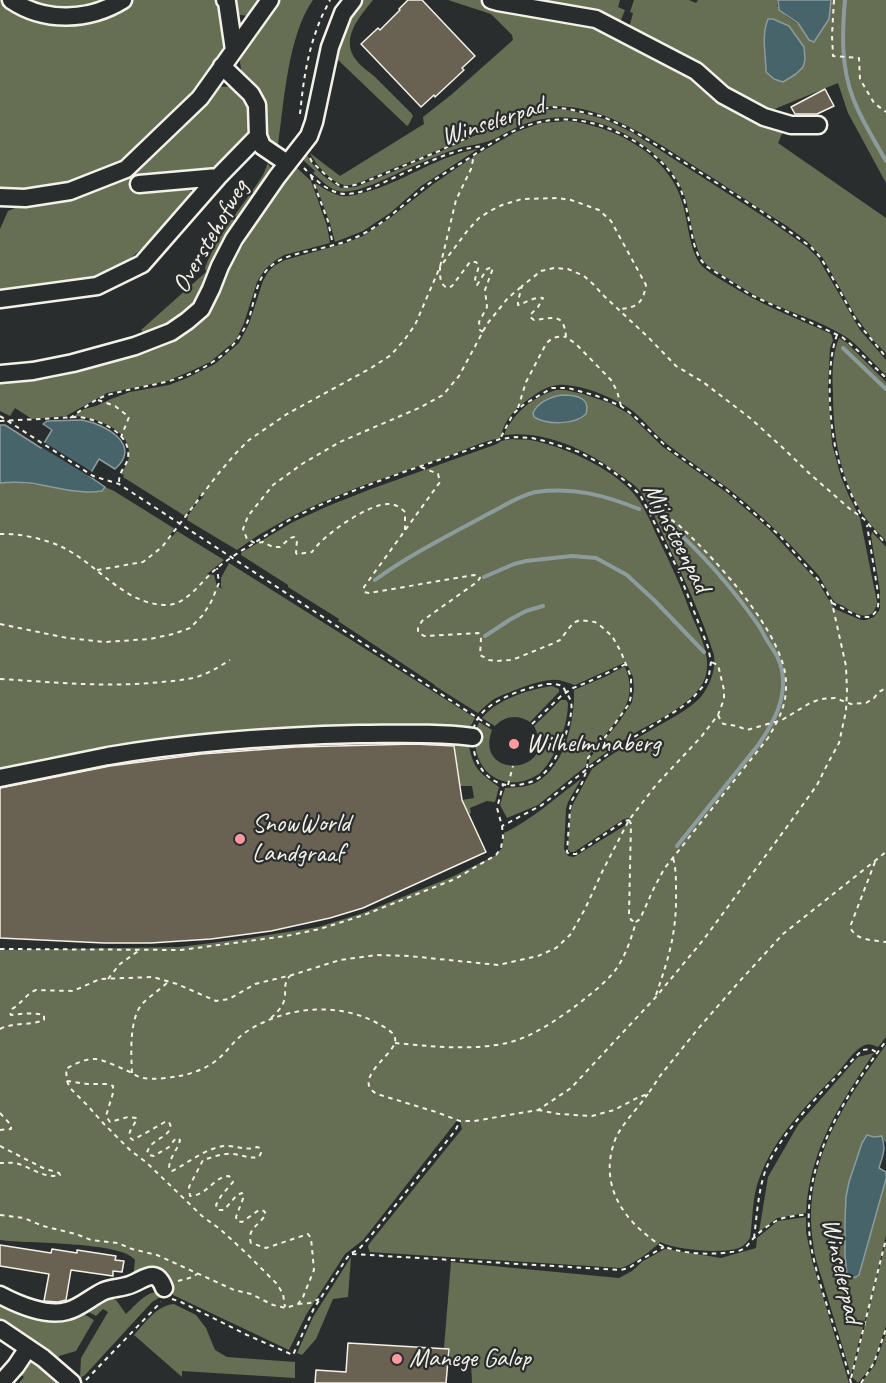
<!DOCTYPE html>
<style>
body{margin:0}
canvas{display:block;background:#2a2d2e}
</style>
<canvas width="886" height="1383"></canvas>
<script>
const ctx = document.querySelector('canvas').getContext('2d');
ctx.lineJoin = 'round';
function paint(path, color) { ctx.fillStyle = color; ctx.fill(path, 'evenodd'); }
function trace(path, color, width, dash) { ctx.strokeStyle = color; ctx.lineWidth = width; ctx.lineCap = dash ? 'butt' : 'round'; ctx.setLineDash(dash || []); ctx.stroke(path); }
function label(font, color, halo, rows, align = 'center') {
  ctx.font = font + ' Caveat,sans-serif'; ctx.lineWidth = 4.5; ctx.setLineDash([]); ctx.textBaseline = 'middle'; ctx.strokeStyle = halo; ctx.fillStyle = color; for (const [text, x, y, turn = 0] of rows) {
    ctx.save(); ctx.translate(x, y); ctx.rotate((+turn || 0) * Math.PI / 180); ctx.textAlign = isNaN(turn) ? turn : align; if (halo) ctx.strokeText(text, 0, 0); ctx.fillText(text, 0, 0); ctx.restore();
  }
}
const green = new Path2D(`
 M0 0H5L36 16 128 0H228L219 14H224L226 48 248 16 234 14 232 0H313C288 35 284 102 278 145L276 146 269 143 242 75 239 56 218 87C223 87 232 86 237 89 252 99 251 117 252 133L219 168 207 170 188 186 191 191 190 199 162 231 125 263 89 279 0 291V229L8 211 15 208 0 207Z
 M17 0H117L74 14Z
 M364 0H373C359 17 339 40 357 61 362 68 369 71 375 77 387 89 399 101 411 113L413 116 409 124 407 126 336 58C340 36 348 16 364 0Z
 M448 0H483L595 21 785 127 778 143 886 218V353L873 340 855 315 823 258 807 241 787 226C755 206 723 184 691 164 652 139 603 105 554 106 521 107 493 125 465 138 431 154 397 166 363 181 357 183 351 186 345 185 332 183 315 164 310 153L340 176 424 124 423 117 451 95 513 40 512 35 491 14Z
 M525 0H620L618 7 625 10 621 20 617 24Z
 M634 0H689L696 3 698 0H778L777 6 786 16 802 27 809 40 813 42 815 41 829 19 831 0H886V183L848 113 838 83 765 113 629 28 633 13 630 12ZM768 19H773C778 22 786 23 790 27 794 31 796 36 799 40 813 61 801 71 783 82L774 79 766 72C766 54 761 36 768 19Z
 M560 109 573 111 604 119 633 133 766 218 807 247 818 258 860 330 886 360V375C873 363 858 344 843 335 818 320 790 312 764 300 752 294 740 286 729 279 721 274 713 270 706 264 695 254 690 215 686 200 674 156 617 122 575 118 552 115 529 120 509 131 502 134 496 139 489 141 480 144 471 145 462 147 443 153 425 161 407 169 390 176 357 195 339 191 329 189 320 179 313 173L315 171 300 157 305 151C313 168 325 179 341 188L356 187C388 174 419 161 451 147 486 131 520 110 560 109Z
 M568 121C615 126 671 156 683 205 688 222 690 254 702 266 709 273 720 279 728 284 761 305 796 318 831 334L833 340 830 348 828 387 832 444 841 477 848 494 860 518 877 602C873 625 856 614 843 606 840 604 836 604 834 601 831 598 823 582 819 576 792 545 765 518 734 493 713 476 691 463 671 447 657 437 647 423 634 412 618 399 579 383 558 385 548 386 540 391 533 396 516 407 505 418 500 438 480 442 462 451 443 458 373 481 297 506 237 550L187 520 188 518 187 517 198 502 204 496 200 494 196 503 185 516 123 477 124 475 121 474C125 467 130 460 129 452 128 428 94 417 74 416L84 409 96 406 111 399 130 392 169 385 187 378 215 364 239 343 249 324 263 281 268 272 274 266 285 260 346 243 363 236 390 218 432 185 476 155 516 132 541 123Z
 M478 149 421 186 390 213 363 231 335 242 330 223 315 183C323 188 332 194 341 196 352 197 363 193 373 190 409 178 441 155 478 149Z
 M268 163 273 172 202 295 182 319 146 337 141 330 206 272 205 268C218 233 243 206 263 175 265 171 266 167 268 163Z
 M297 168 311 181 327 226 330 243 284 255 276 260 265 269 257 282 244 323 236 340 210 362 191 371 167 381 107 393 66 416 32 419 15 408 10 416 0 411V382C33 385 67 375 98 366 126 359 155 352 180 338 192 331 202 322 210 311 219 298 222 283 229 269 242 246 257 222 272 200 280 189 287 177 297 168Z
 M839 338 847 343 886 382V541C879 533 871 526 865 517 840 481 833 435 833 393 832 375 832 355 839 338Z
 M556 390H565L583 394 610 403 629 414 663 447 727 493 769 529 819 583 828 599 835 609 861 620H866L874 617 879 611 880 607V591L871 536 872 532 886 547V1037L878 1047C874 1046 870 1043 865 1045 856 1048 845 1064 839 1071 808 1104 775 1135 759 1179 752 1197 753 1219 750 1238 747 1242 744 1246 739 1248 720 1254 678 1250 660 1242 653 1250 632 1265 621 1268L370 1252 368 1247 369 1244 462 1129 459 1118 363 1240 345 1254 306 1315 289 1350 173 1295 169 1287 133 1279 135 1260C122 1241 26 1244 0 1240V950L180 947 250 938 318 927 363 913 454 876 496 855 502 848 504 833C532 820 556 797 581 779L568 802 566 809 564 849 568 856 574 857 629 823V818L624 819 574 852H570L568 849 570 814 573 804 592 769C613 753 635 739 658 726 672 718 688 710 700 698 710 686 716 670 714 655 702 617 685 580 668 545 660 528 653 511 643 495 637 486 628 480 619 474 587 450 546 430 504 435 513 413 533 397 556 390ZM562 395 575 396 570 422C558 422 544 424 534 416L545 400Z
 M512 439C518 440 524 439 530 440 563 446 612 468 634 494 644 506 650 520 656 534 668 559 680 583 689 609 697 630 713 655 705 678 695 705 652 722 630 736 616 745 602 755 589 765V759L619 722 632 702 634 690 633 677 626 662 575 685C567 683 560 679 552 680 538 680 509 692 496 698 489 702 483 708 478 713L435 686V685L338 621 339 619 288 587V585L241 555V553L293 522 328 506 371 489 497 444 501 441Z
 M14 482 94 492 102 491 105 487 114 491 175 529 169 536 171 538 177 531 224 560 207 574 214 575 217 586 223 589 221 587V578L229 563 475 718 469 729 450 726 432 730 119 747 45 758 0 769V483Z
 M623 667H625C639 700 619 718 599 742 592 751 587 755 586 766L538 805 507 818 500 805 505 788C515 787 527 788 537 782 565 766 575 720 574 690L607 676Z
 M552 686 559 689V692L530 722C517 714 505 716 495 726L482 718C498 699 527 690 552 686Z
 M561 700H566L568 703C568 717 564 730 559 743 554 754 548 766 539 774 533 778 525 781 518 782 484 786 467 750 479 722L492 730C473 781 561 775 534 726Z
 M445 737 468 741C473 768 477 771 499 787L495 802 487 801 470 808 471 813 469 814 462 800 474 798 472 786H460L454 744 434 743Z
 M886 1045V1143L881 1136 874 1137 867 1135 865 1137C856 1157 848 1182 846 1204 843 1227 846 1251 847 1274L849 1278 857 1277 860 1273 886 1179V1235L874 1287 858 1345 851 1375C842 1344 832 1313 823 1282 819 1269 814 1256 813 1242 802 1165 843 1104 886 1045Z
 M874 1053C840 1103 809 1151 806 1213L777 1218 759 1232 768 1177 798 1125 858 1057Z
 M806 1217V1232L812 1261 849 1383H472L471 1362 449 1360 450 1349 444 1348 451 1262 619 1278 632 1271 643 1261 665 1249 721 1258 756 1248 757 1238 778 1221Z
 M886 1241V1326L873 1364 858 1383 853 1378 852 1376Z
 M351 1257 348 1297 333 1299 316 1339 302 1355 297 1353 313 1317Z
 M161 1291 162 1296 152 1302 85 1375 80 1378 81 1358 108 1312 103 1309 96 1316 85 1310 82 1313 94 1320 76 1351 59 1356 58 1364 0 1323V1302L12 1310 23 1314 109 1297 116 1300 126 1314C137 1304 145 1292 161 1291Z
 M174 1304 196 1315 206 1328 215 1350 227 1357 295 1362V1378L182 1371V1377L134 1335C146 1322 156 1306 174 1304Z
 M886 1333V1383H861L875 1365Z
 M30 1359 63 1383H19L24 1377 17 1372Z`);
const water = new Path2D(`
 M778 0H831L829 19 814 42 809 40 798 23 779 10Z
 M768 19H773L789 26 804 47 805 60 803 67 796 74 783 82 774 79 766 72C766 54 761 36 768 19Z
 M562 395C575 395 591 397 586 414 575 425 547 425 534 417L533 413C538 402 550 397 562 395Z
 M82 420C105 424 143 445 115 469L99 459 89 476 105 487 102 491C78 495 54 486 29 483 19 482 10 482 0 483V425H5L41 448 52 430 43 424 47 421Z
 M867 1135 874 1137 882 1136C886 1151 883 1154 879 1168L886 1172V1179L859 1275 856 1277 850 1278 847 1274 845 1256V1219L846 1197 849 1182 862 1143Z`);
const pier = new Path2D(`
 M42 441 94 473 92 478 38 445Z`);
const stream = new Path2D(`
 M845 0C842 33 841 67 853 98 861 120 875 141 886 161
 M843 348 886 389
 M670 525C704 555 733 589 759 626 762 631 765 637 768 642 774 651 780 659 782 671 787 698 774 722 759 744L677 846
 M484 577 514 564 526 561 572 556 596 558 627 575 655 601 704 652
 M375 580C411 554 451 534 490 513 504 506 520 495 536 492 574 487 604 495 639 509
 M485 636 511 619 526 611 543 606`);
const building = new Path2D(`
 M408 0H422L475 56 462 68 464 70 435 97 434 95 421 107 361 44 378 28 380 30 400 10 399 9Z
 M825 89 834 106 817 114H795L791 107Z
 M415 744 454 746 462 800 486 852 363 908 330 918 271 931 211 939 151 943H104L0 938V788L110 766 202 754 296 747Z
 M0 1245 51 1253 52 1249 77 1253V1250L116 1256 115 1260 124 1261 122 1272 113 1271V1276L71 1270 66 1300 58 1302 44 1301 49 1274 0 1266Z
 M348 1343 449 1349 446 1383H315L316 1370 346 1372Z`);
const path = new Path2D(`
 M834 0 832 35 833 56 859 58 860 79 874 103 886 112
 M300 114C303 84 307 54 318 26 321 17 326 8 330 0
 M310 158 312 162 329 178 340 186 347 187 362 183 439 151 507 119 528 112 553 107 568 109 601 116 628 128 660 147 761 211 811 247 820 257 827 268 857 322 886 357
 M304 168C314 179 330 194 346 194 361 194 376 186 389 180 420 166 451 149 484 146
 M311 176 328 221 333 245
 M483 332 480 330 479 322 487 307 485 290 493 268H490L487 269 477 285 475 279 479 266 476 262H470L452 286 448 288C439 285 440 275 440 267L468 230 479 218 490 211 502 205 522 199 557 198 571 200 599 210 611 221 646 285C643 303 637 308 619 309
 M837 335C825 366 829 433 840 465 845 483 854 500 862 517
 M98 400 115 406 129 417 121 437
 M621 406 617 391 611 380 576 344 566 337C564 312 553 318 534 320L530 317V315L538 307 543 298C535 297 527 301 520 305H518V301L522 286 541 271 554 268 568 269 584 276 593 284 603 295 649 338 676 366 703 382 750 418 782 447 810 474 850 509 864 519 886 544
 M518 408 526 382 546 344C552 337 558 336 566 337
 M0 416 93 476 119 484 493 728
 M70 418C82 410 94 399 108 395 145 384 177 385 211 363 230 351 243 336 250 315 255 298 257 277 271 266 280 258 293 255 304 252 323 248 343 244 361 235 383 224 403 205 422 189 437 177 455 167 471 157 481 150 491 143 502 137 542 114 582 114 623 135 644 145 668 164 679 186 685 198 687 212 690 225 693 240 695 255 706 266L751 295 842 337 855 348 886 378
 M0 421 78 417C97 419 132 432 128 458 127 464 122 469 120 475 119 478 119 481 119 484
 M421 467 438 474 440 482 364 587V592L369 593 474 575 479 576 480 578 477 582 422 621 418 628V632L424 636 478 633 480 634 481 639 480 655 489 660 496 661 510 660 517 658 554 643 560 640 573 623 580 620 595 622 602 627 612 636 621 652 631 677V696L629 704 606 736 588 758 587 769 582 783 572 800 570 809 567 852 569 854H576L624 821 629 820
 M405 530V512C400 507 395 504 388 504 368 504 323 535 312 552L297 554 296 553 297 540 294 537 290 538 280 547H273L263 542 255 543 247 539 243 529 248 516 273 485 302 464 340 442 419 408 443 395 459 376 487 324 508 298 521 287
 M0 534C19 533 45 539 62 547 98 564 124 605 167 605 187 605 202 580 217 568 227 560 239 552 251 545 266 536 281 524 297 516 361 484 432 463 500 439L516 437 532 438 545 441 579 452 607 467 624 480 635 490 640 495 648 510 677 568 708 647 711 662 709 675 705 684 691 700 679 709 618 747 587 769 542 805 502 826
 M97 570 143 562 162 547 218 474 236 453 249 440 287 414 371 368 391 355 405 339 415 325 440 267 456 200 471 169 474 155
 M832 603 860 617H870C879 611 879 604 878 593L867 525
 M0 624 67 638 105 642 150 639 173 634 190 628 203 615 211 602 219 583 217 568
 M0 679C54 682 107 688 161 682 173 681 185 680 197 677 209 673 219 667 230 660
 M547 684H555L563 686C565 692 570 697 571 702 574 714 563 744 557 755 553 763 547 771 540 777 535 781 529 783 523 784 495 791 476 771 473 745 472 735 473 726 478 718 491 699 525 688 547 684Z
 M718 715 722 723 724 724 737 726 747 730 782 720 810 703 821 699 835 698 851 704 866 703 874 698 879 692 886 688
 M532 724 561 696 573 688 588 682 626 664
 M508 785 513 766
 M629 820 631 824 629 914 631 920 635 922
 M875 862 850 927C856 941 873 940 886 942
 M0 949 181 950 286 936 320 929 364 915 455 879 496 855 501 848 503 837 502 826 497 808 503 785
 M108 979 120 964 141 949
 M656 995C669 957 677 932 676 890 676 879 676 868 673 858
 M271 1018C276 1013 282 1008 284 1001 287 992 282 984 290 976
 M0 1029C13 1022 30 1026 44 1020V1015C32 1012 22 1014 11 1015L10 1013 12 1009C21 1004 26 994 36 990L73 991 100 979 153 977 177 984 216 1001 229 999 255 984 292 975 340 960 377 955 409 956 498 965 538 956 556 948 570 935 585 909 603 870 629 820 656 785 701 737 718 715 724 699V690L718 665 711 662
 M395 1043C428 1046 463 1050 496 1045 526 1041 549 1025 573 1008 587 997 602 986 614 972 625 958 631 939 636 922L640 919 654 888 664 869 768 738C779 719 787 705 786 682 785 635 717 561 683 529 672 519 658 511 645 503
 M132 1073C131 1053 129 1018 143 1003 151 995 161 989 169 981
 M67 1081 70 1088 87 1105 104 1124 130 1150 147 1163 202 1216 220 1229 245 1252 277 1284 283 1294 285 1307
 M648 1094C638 1108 618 1128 614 1143 602 1178 616 1209 643 1232 649 1237 658 1245 665 1247 688 1255 715 1255 738 1251 747 1249 748 1243 755 1237 760 1231 769 1225 776 1221 785 1216 798 1216 808 1214
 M538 1110 559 1114 592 1116 614 1110 639 1097 648 1094 660 1076 697 1030 738 983 783 934 886 852
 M0 1113 11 1125V1129L0 1130
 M0 1146 43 1168 59 1173 60 1175C46 1179 33 1169 19 1164 13 1162 7 1163 0 1163
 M0 1215 24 1218 43 1226 76 1234 91 1240 118 1243 132 1249 157 1255 234 1290 251 1294 273 1305 286 1308 298 1304 303 1297 314 1270 311 1238 308 1234 266 1248 251 1243C246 1229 260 1225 266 1214L264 1211 259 1210 242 1222 237 1221 236 1217 244 1196 242 1193 237 1195 224 1210H218L216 1205 221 1196 233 1182 229 1176C214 1176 207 1196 190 1196L189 1187 203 1160C213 1157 223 1153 233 1154 242 1155 249 1159 259 1157L261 1153 260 1148 257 1147C244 1152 233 1143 219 1147 202 1151 188 1163 172 1171L169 1169C169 1157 178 1150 180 1140L176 1138 169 1147 154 1156 149 1155 147 1153C150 1139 167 1139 171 1127L169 1122H165L133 1140 129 1137C129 1129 135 1125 137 1118L128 1117 110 1122 106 1116 113 1093V1086L107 1084H87L67 1081 66 1069C74 1064 87 1058 96 1059 104 1060 123 1069 130 1072 134 1074 138 1077 143 1078 154 1080 168 1078 179 1076 192 1074 207 1068 217 1060 228 1051 233 1041 246 1032 284 1007 336 1001 377 1023 383 1026 390 1030 395 1036 395 1040 396 1042 394 1045 387 1059 353 1081 377 1094L436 1112 460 1121H474L538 1110 571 1088 655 998 704 939 789 824 817 785 828 763 839 743 846 711 847 691 846 666 832 603 827 592 820 582 780 536 753 512 722 486 669 449 634 416 621 406 597 396 568 388H552L523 405 513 414 500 439
 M754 1238C757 1215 758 1191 766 1169 782 1129 832 1082 862 1050L871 1049 878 1053
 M352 1254 620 1270 629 1268 642 1259 664 1247
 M178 1281 193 1277 197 1274
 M172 1299 181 1302 247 1335 293 1355 314 1308 347 1258 350 1254 359 1249 369 1238 455 1131 460 1121
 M298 1304 310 1303 319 1299
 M851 1378 886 1239
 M86 1380 161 1302
 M851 1383C840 1338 821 1296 812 1251 796 1173 841 1101 886 1041
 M861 1383 874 1363 886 1329`);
const minor = new Path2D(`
 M11 0C45 23 89 21 123 0
 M225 0 227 2 234 50
 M491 0 498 2 596 19 696 71 723 95 764 117 791 125H818
 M222 66 251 94 257 105 258 136 262 146 287 163
 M139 184 218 177
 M0 197 25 198 70 191 126 169 200 98 270 0
 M0 299 97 286 142 264 218 177 258 136
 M0 374 33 371 73 363 135 346 171 332 187 321 201 309 211 289 220 266 234 239 277 177 309 136 314 122 330 47 343 13 353 0
 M0 778C36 771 72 763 108 756 189 742 275 736 358 734 396 734 435 732 473 737
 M0 1295C17 1304 47 1317 67 1311 80 1308 91 1297 104 1291 111 1288 119 1288 126 1286 141 1283 155 1264 164 1288
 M0 1329 43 1358 72 1383
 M1 1383 16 1366 28 1348`);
const markers = [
 [514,744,6,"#ff9aa2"],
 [240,839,6,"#ff9aa2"],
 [397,1359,6,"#ff9aa2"]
];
const streetNames = [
 ["Winselerpad",493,122,-18],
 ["Overstehofweg",211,237,-60],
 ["Mijnsteenpad",676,538,63],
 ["Winselerpad",841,1271,77]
];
const poiNames = [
 ["Wilhelminaberg",526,744],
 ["SnowWorld",252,824],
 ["Landgraaf",252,854],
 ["Manege Galop",409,1359]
];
paint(green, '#666e54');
paint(water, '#47646b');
trace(water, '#8c9c9d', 1.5);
paint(pier, '#2a2d2e');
trace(stream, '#8c9c9d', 4);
paint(building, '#696252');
trace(building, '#f4f1e8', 1.5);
trace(minor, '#f4f1e8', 21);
trace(path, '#f4f1e8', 2, [4.5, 4.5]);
trace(minor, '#2a2d2e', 16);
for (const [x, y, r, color] of markers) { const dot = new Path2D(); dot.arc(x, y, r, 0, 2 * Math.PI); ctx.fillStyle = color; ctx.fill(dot); trace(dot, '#2a2d2e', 2); }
label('26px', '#f4f1e8', '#2a2d2e', streetNames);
label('26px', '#f4f1e8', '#2a2d2e', poiNames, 'left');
</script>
